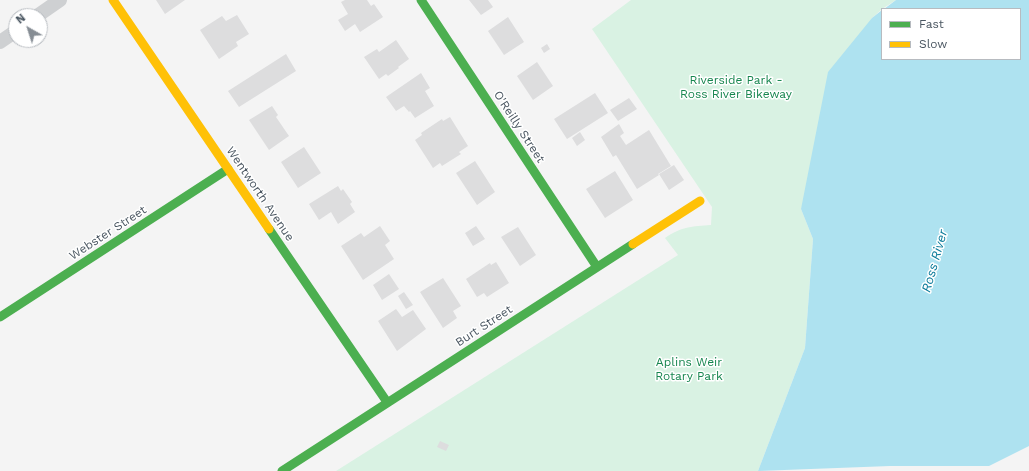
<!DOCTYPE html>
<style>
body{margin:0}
#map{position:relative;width:1029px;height:471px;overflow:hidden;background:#f4f4f4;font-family:"Work Sans",sans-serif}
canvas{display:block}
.legend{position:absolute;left:881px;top:8px;width:140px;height:52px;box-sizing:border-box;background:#fff;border:1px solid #b7bbc0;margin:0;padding:5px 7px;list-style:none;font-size:12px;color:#4a5661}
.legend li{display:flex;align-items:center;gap:8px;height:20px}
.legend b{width:20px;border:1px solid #b7bbc0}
.north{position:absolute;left:8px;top:8px;width:40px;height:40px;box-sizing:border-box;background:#fff;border:1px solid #b7bbc0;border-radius:50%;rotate:321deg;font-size:11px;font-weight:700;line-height:16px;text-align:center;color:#4a5661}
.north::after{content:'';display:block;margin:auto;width:14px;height:18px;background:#868d94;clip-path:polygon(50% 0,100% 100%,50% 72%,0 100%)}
</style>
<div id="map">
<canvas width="1029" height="471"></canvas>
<ul class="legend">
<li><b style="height:5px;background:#4caf50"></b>Fast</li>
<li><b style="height:5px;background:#ffc107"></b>Slow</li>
</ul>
<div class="north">N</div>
</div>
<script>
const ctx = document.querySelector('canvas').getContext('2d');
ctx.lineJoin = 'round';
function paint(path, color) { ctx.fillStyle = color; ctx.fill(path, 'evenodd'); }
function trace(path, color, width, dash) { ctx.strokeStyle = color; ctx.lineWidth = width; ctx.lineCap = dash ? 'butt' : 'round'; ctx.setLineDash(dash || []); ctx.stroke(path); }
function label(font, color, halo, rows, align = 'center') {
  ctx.font = font + ' "Work Sans",sans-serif'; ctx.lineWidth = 3; ctx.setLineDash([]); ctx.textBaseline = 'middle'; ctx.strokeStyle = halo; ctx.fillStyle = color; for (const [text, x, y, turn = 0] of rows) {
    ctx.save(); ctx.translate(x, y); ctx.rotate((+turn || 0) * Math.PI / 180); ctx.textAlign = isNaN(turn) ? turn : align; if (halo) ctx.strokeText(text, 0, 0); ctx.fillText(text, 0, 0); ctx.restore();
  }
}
const green = new Path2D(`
 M631 0H896L882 9 872 18 801 209 813 239 805 348 758 471H336L678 255 665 238C681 227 692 226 711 225L712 207 592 29Z`);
const water = new Path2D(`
 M896 0H1029V446L989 466H890L758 471 805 348 813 239 801 209 828 72 872 18 882 10V59H1020V9H884Z`);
const building = new Path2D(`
 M156 0H185L165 14Z
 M345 0H367L371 6 374 4 383 17 360 32 355 24 345 31 338 20 348 14 341 2Z
 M469 0H488L493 7 481 15Z
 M237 15 249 34 236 42 238 46 219 59 200 30 222 16 226 21Z
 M508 17 524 42 504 55 488 31Z
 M396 40 409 59 398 67 399 68 388 76 386 74 379 79 364 57 377 49 379 52Z
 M547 44 550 49 544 53 541 48Z
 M286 54 296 71 239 107 228 91Z
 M537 62 553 86 533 100 517 76Z
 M421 73 430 88 425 91 434 106 415 118 410 111 409 112 404 106 396 111 386 97Z
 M595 93 608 113 567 139 554 119Z
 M629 98 637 109 618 121 610 110Z
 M272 106 278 115 276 117 289 136 269 150 249 120Z
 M450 117 468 146 459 152 461 154 442 166 440 163 433 168 415 140 422 135 421 133 442 119 443 121Z
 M619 124 624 133 620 136 626 145 649 130 671 166 658 174 659 175 637 189 616 155 613 157 601 137Z
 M580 132 585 140 577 146 572 138Z
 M304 147 321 173 298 188 281 162Z
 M475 161 495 192 477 205 456 173Z
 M674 165 684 180 669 190 659 174Z
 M615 171 633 200 605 218 586 189Z
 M338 186 341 191 343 189 352 202 350 204 355 212 338 224 331 212 319 220 309 204Z
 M380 226 390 241 385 245 394 259 363 280 341 246 361 233 364 237Z
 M476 226 485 239 473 246 465 233Z
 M518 227 536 255 520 266 501 237Z
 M496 262 509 283 487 297 484 293 477 297 466 279 490 263 491 265Z
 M389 274 399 289 382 300 373 285Z
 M443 278 461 306 453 311 457 318 443 328 420 292Z
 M404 292 413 305 406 309 398 296Z
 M396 309 402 317 413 310 426 329 397 351 378 321Z
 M440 441 449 445 446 451 437 447Z`);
const street = new Path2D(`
 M37 16 60 0
 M0 42 16 31`);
const fast = new Path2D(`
 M421 0 597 267
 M269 229 387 402
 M0 317 228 169
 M282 471 633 244`);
const slow = new Path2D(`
 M113 0 269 229
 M633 244 700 201`);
const parkNames = [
 ["Riverside Park -",736,80],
 ["Ross River Bikeway",736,94],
 ["Aplins Weir",689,362],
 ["Rotary Park",689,376]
];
const streetNames = [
 ["O'Reilly Street",519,127,57],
 ["Wentworth Avenue",260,194,56],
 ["Webster Street",108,233,-33],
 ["Burt Street",484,326,-33]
];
const waterNames = [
 ["Ross River",935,261,-74]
];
paint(green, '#d9f2e3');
paint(water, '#aee2f0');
paint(building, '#ddddde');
trace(street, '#ced0d2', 14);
trace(fast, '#4caf50', 9);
trace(slow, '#ffc107', 9);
label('12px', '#17864f', '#fff', parkNames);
label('12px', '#4a5661', '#fff', streetNames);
label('italic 13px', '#0c7c9b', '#fff', waterNames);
</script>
